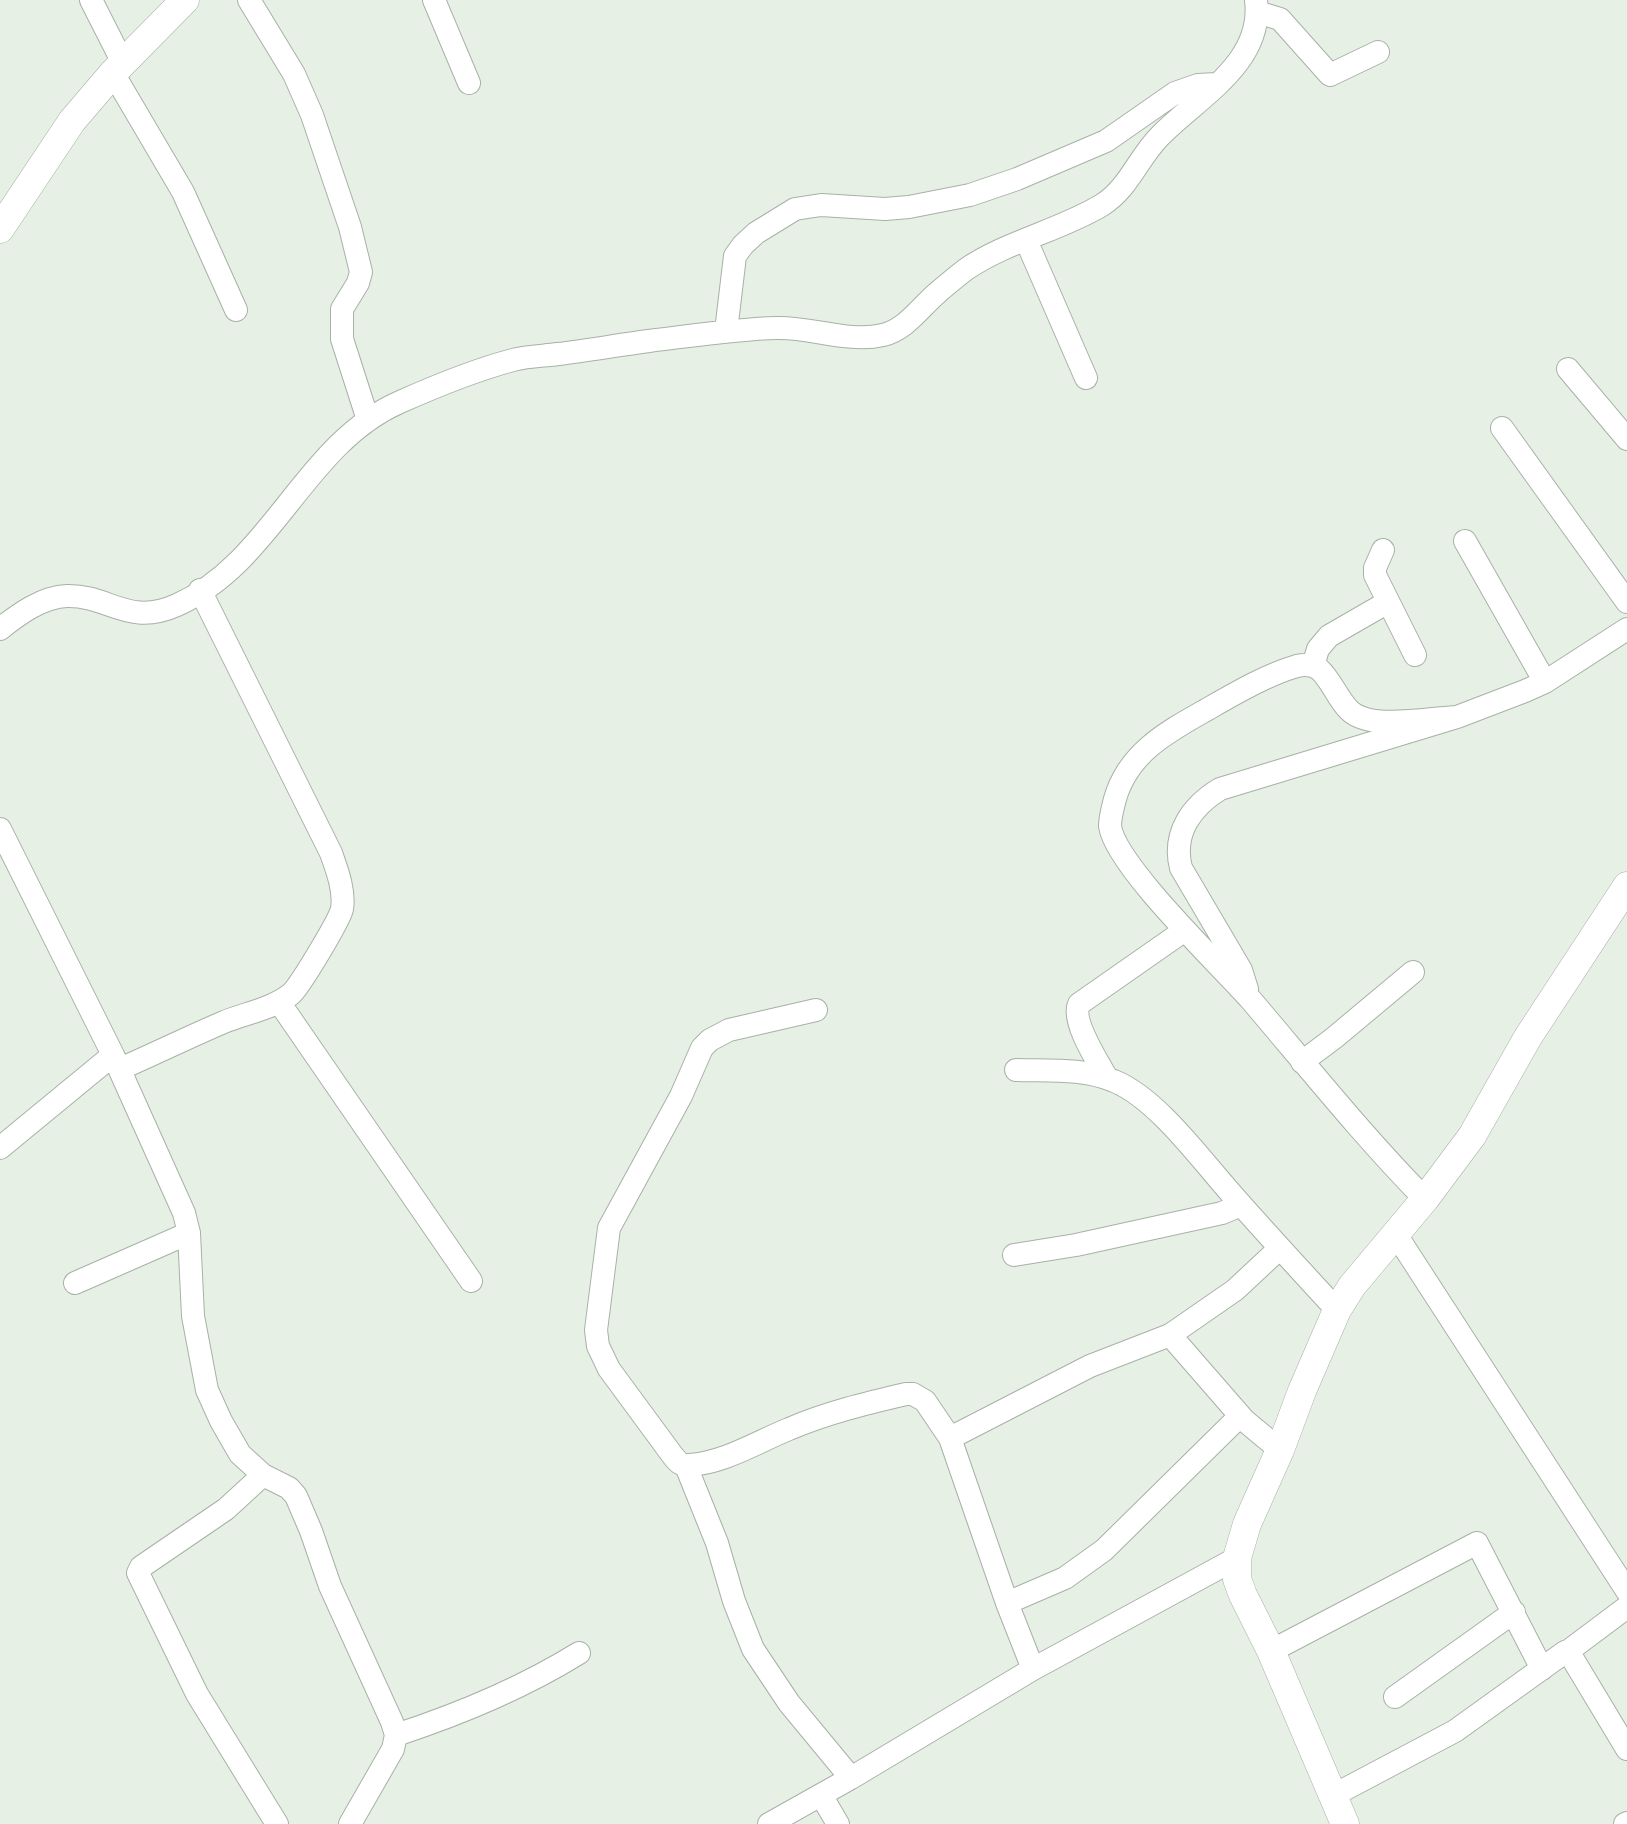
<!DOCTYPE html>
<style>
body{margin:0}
canvas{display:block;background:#e6f0e5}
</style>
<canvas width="1627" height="1824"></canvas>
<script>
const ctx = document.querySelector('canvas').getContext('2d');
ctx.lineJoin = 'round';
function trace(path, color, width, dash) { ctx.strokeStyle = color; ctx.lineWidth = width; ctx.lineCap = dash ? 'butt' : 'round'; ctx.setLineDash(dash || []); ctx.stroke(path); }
const street = new Path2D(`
 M91 0 123 63
 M249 0 294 74 312 115 350 227 361 272 358 283 342 309V339L368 420
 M434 0 469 83
 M1257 12 1280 19 1330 75 1378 52
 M113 73 183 192 236 310
 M1026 240 1086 378
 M726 331 735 256 743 245 756 233 795 209 821 205 885 209 909 207 970 195 1017 179 1106 141 1175 93 1198 85 1217 84
 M1568 369 1627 439
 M1502 428 1627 602
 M1465 541 1545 682
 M1383 550 1375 568V575L1415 655
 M0 629C19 614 42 597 67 596 109 595 128 627 177 605 273 562 304 444 400 402 436 386 475 370 513 360 528 356 544 356 558 354 589 350 619 345 649 341 691 336 734 329 777 328 812 327 848 343 883 335 905 330 919 309 936 294 945 286 955 278 965 270 1007 241 1059 231 1102 205 1129 188 1138 158 1160 136 1198 97 1264 63 1256 0
 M1313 666 1318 649 1329 636 1388 602
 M0 829 113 1055 184 1213 189 1233 193 1316 207 1390 221 1421 240 1454 263 1475 289 1488 296 1496 311 1531 330 1586 392 1722 396 1735 393 1749 350 1824
 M1247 989 1241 970 1181 868C1172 833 1192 806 1220 789L1457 717 1525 691 1545 682 1627 629
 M279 1002 471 1281
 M816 1010 729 1030 710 1040 702 1048 681 1096 609 1228 596 1330 598 1346 609 1369 673 1456C678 1462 681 1466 689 1465 724 1463 757 1442 789 1429 826 1413 867 1403 906 1394H913L925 1401 950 1438 1007 1603 1033 1669
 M1302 1062 1334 1038 1413 972
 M120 1069C154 1054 189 1037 224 1022 246 1013 272 1009 291 994 300 986 339 921 342 909 345 891 337 870 331 853L200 590
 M1016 1070C1049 1071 1084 1068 1114 1081 1156 1098 1199 1157 1229 1191 1264 1231 1300 1270 1337 1310
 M1107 1078C1098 1062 1071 1021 1079 1004L1185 930
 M0 1148 113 1055
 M1425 1199C1363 1136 1308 1067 1251 1000 1221 966 1115 865 1110 826 1110 817 1113 807 1115 799 1128 753 1167 732 1206 710 1234 694 1266 675 1297 666 1305 664 1312 665 1319 669 1332 681 1337 698 1349 710 1370 731 1428 718 1457 717
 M1395 1233 1627 1591
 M1014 1255 1076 1245 1222 1213 1241 1205
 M75 1283 189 1233
 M1170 1335 1244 1420 1280 1450
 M950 1438 1090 1366 1170 1335 1235 1290 1280 1248
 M686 1466 717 1543 734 1601 753 1649 789 1703 851 1778
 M263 1475 226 1509 141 1567 138 1573 197 1694 277 1824
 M1007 1603 1065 1578 1104 1550 1240 1416
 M1271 1651 1477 1543 1542 1669
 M1567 1652 1627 1607
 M1395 1697 1514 1612
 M396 1735C460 1714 521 1689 579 1653
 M821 1795 838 1824
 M1334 1795 1455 1731 1565 1652 1571 1656 1627 1749
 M769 1824 851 1778 1033 1669 1237 1558
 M1625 1824 1627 1823`);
const secondary = new Path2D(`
 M0 229 72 121 113 73 185 0
 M1345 1824 1271 1651 1243 1595 1237 1579V1558L1247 1524 1280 1450 1302 1391 1337 1310 1352 1286 1425 1199 1472 1136 1528 1037 1627 886`);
trace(street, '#a8b1a7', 24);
trace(secondary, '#a8b1a7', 29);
trace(street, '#fff', 22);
trace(secondary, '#fff', 28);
</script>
